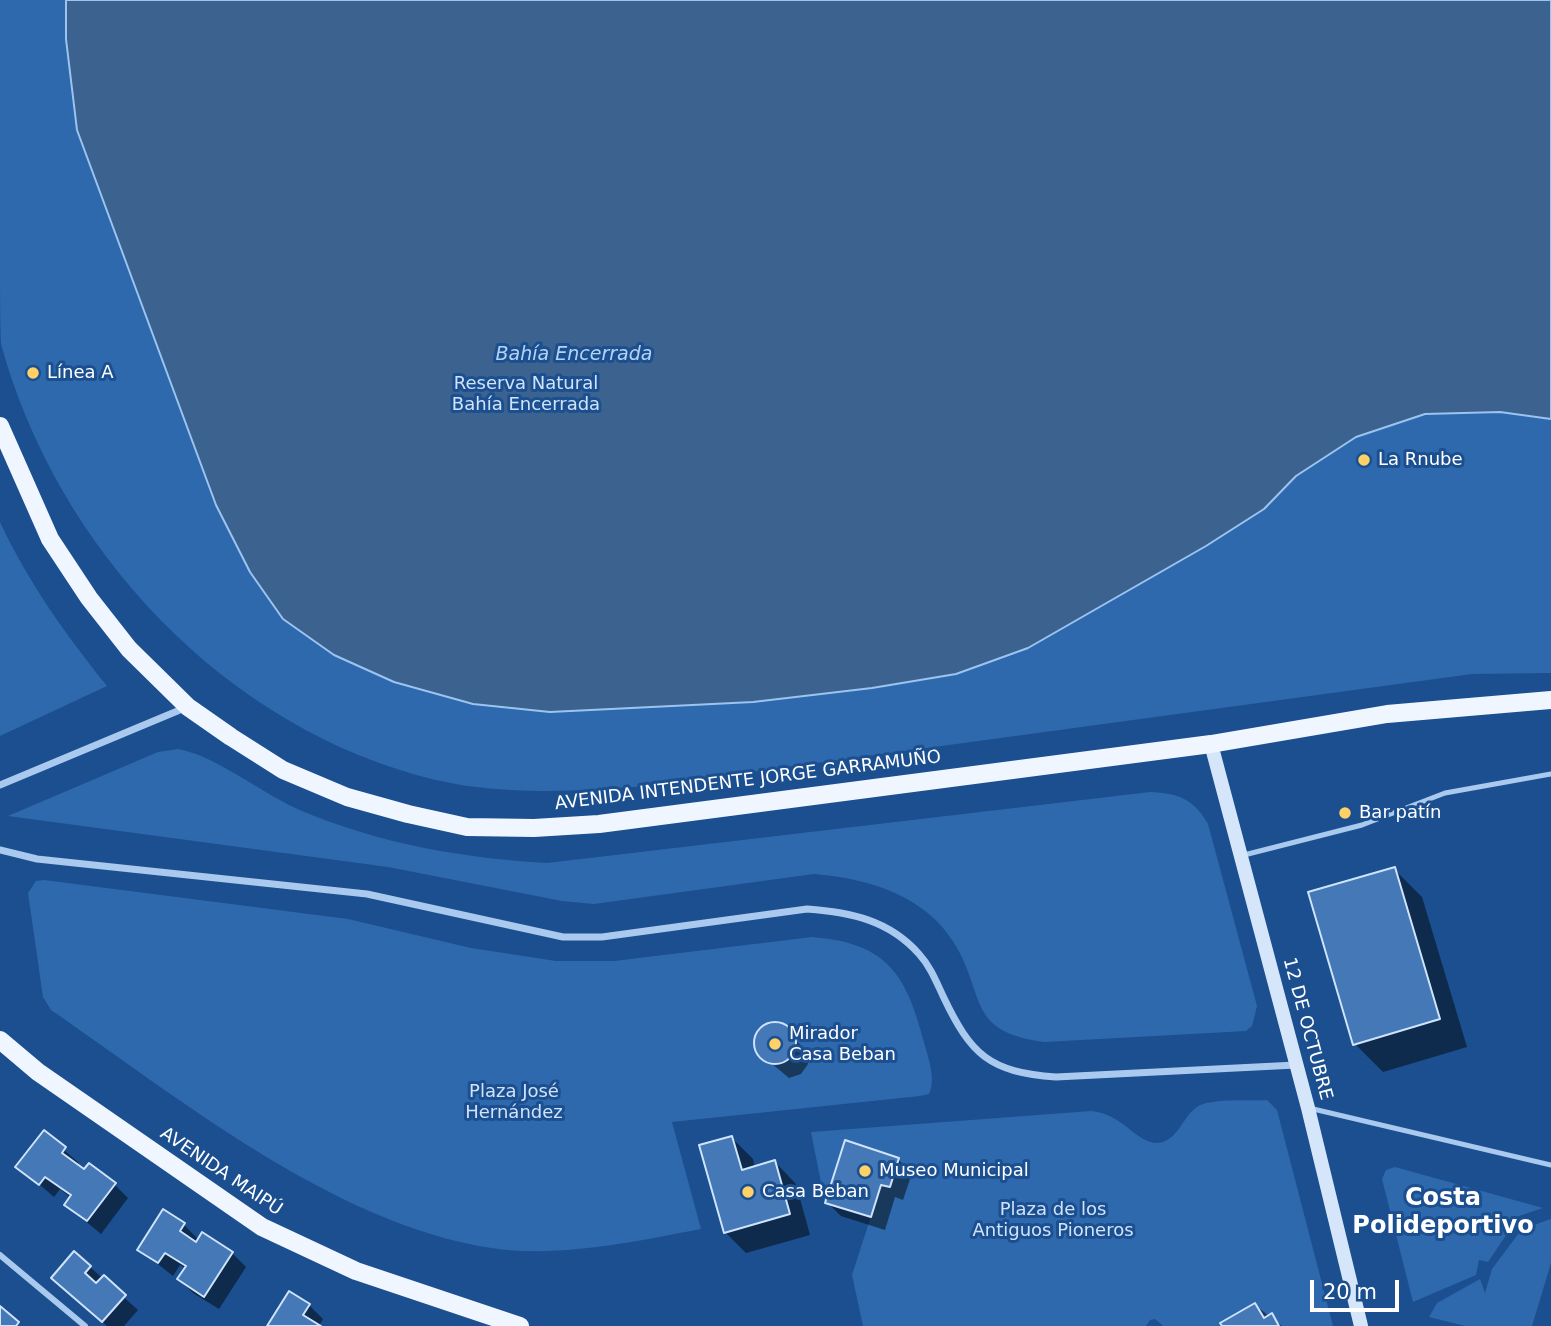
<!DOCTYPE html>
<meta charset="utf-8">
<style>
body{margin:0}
#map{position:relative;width:1551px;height:1326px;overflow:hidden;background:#1b4f8f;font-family:"DejaVu Sans",sans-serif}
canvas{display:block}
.scale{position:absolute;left:1310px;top:1280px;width:89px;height:32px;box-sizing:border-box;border:4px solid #fff;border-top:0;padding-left:9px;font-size:21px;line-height:24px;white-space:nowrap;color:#fff;-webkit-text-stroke:5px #1b4f8f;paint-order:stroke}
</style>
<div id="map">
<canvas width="1551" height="1326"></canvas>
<div class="scale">20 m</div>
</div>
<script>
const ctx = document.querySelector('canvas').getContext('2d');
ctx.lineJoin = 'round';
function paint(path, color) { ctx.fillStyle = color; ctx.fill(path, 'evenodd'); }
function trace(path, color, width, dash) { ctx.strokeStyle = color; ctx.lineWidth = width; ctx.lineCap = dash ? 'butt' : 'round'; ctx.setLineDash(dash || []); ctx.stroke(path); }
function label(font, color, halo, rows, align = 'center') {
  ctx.font = font + ' "DejaVu Sans",sans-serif'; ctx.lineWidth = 6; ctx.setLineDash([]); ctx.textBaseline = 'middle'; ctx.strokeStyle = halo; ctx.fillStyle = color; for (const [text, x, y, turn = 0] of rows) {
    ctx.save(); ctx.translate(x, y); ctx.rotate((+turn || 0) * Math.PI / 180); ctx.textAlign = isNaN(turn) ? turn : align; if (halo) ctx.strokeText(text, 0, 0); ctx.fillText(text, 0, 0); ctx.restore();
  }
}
const green = new Path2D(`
 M0 0H1551V673L1472 674 647 786C577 791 505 796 436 780 226 730 57 549 1 344 0 318 0 275 0 247 0 165 0 82 0 0Z
 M0 522C28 582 66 635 107 686L0 736Z
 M178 749C217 756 262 794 302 811 381 844 462 858 547 863L1150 792C1178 793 1194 799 1208 824L1257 1006 1252 1026 1246 1031 1045 1042C962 1032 988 991 950 937 920 893 863 878 814 874L594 904 562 901 388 867 8 816 158 752Z
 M44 880 348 919 471 948 556 961H614L812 937C889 943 907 976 925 1046 929 1060 936 1080 929 1094L920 1096 672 1122 701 1229C633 1242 559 1258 491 1248 334 1224 179 1098 51 1010L43 997 28 893 36 881Z
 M1267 1100 1277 1110 1333 1326H1279L1272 1313 1264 1318 1255 1303 1221 1323 1222 1326H1163L1155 1319 1150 1320 1146 1326H863L852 1275 881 1185 890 1187 899 1158 845 1141 825 1203 811 1132 1091 1111C1122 1113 1137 1144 1158 1143 1178 1141 1182 1117 1197 1107 1209 1098 1251 1101 1267 1100Z
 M1395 1167 1543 1208 1519 1216 1488 1262 1479 1260 1476 1275 1413 1302 1382 1179 1386 1170Z
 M1551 1219V1263L1532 1326H1465L1429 1317 1437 1303 1480 1279 1485 1293 1492 1269 1522 1229Z`);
const water = new Path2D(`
 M66 0H1551V419L1500 412 1425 414 1356 437 1296 476 1264 509 1206 546 1028 648 956 674 872 688 753 702 550 712 473 704 394 682 334 655 283 619 250 572 216 505 77 130 66 39Z`);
const shadow = new Path2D(`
 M1394 869 1422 897 1467 1047 1383 1072 1355 1044Z
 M780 1025 808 1052V1064L801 1074 789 1078 758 1052 756 1040 768 1026Z
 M44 1133 79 1163 77 1166 114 1184 128 1198 101 1234 66 1205 71 1198 60 1189 54 1197 18 1166Z
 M732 1138 753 1159 755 1168 775 1162 796 1184 810 1235 746 1253 725 1232Z
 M898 1159 912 1173 903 1200 895 1197 885 1230 841 1216 827 1202Z
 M164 1212 184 1225 199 1240 232 1253 246 1267 219 1309 193 1293 179 1279 186 1269 180 1265 173 1276 139 1249Z
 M90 1267 138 1310 124 1326H107L67 1292Z
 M309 1305 323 1319 319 1326H269Z
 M1255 1305 1282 1326H1224Z`);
const building = new Path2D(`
 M1395 867 1440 1019 1353 1045 1308 892Z
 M754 1043a21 21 0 1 1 42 0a21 21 0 1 1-42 0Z
 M44 1130 66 1147 62 1153 84 1169 89 1163 116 1183 87 1221 64 1205 71 1195 45 1177 39 1185 15 1167Z
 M732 1136 742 1170 775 1160 790 1214 724 1233 699 1145Z
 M845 1140 899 1158 890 1187 881 1185 871 1217 825 1203Z
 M163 1209 185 1223 180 1231 196 1242 202 1232 233 1252 204 1297 177 1279 186 1266 165 1253 158 1263 137 1250Z
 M74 1251 91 1266 85 1273 96 1283 104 1275 126 1295 102 1322 51 1278Z
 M289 1291 310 1304 303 1315 321 1326H267Z
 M1255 1303 1264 1318 1272 1313 1279 1326H1222L1220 1323Z
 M0 1306 19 1322 16 1326H0Z`);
const service = new Path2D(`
 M1244 855 1362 825 1445 793 1551 774
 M1309 1108 1551 1165`);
const pedestrian = new Path2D(`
 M0 1255 85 1326`);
const minor = new Path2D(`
 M0 785 187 707
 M0 850 37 859 367 894 563 937H602L807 909C850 912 889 920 919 954 930 966 936 981 943 996 971 1055 989 1072 1056 1077L1296 1065`);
const secondary = new Path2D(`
 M1211 744 1308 1108 1361 1326`);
const primary = new Path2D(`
 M0 426 50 539 89 598 129 649 188 707 231 737 283 770 347 797 408 814 467 827 534 828 599 824 1211 744 1387 714 1551 700
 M0 1040 38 1072 262 1227 356 1271 520 1326`);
const markers = [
 [33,373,7,"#ffd166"],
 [1364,460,7,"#ffd166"],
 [1345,813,7,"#ffd166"],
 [775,1044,7,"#ffd166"],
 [865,1171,7,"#ffd166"],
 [748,1192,7,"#ffd166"]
];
const poiNames = [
 ["Línea A",47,373],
 ["La Rnube",1378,460],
 ["Bar patín",1359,813],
 ["Mirador",789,1034],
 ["Casa Beban",789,1055],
 ["Museo Municipal",879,1171],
 ["Casa Beban",762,1192]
];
const parkNames = [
 ["Reserva Natural",526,384],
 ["Bahía Encerrada",526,405],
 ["Plaza José",514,1092],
 ["Hernández",514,1113],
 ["Plaza de los",1053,1210],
 ["Antiguos Pioneros",1053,1231]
];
const streetNames = [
 ["AVENIDA INTENDENTE JORGE GARRAMUÑO",748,781,-7],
 ["12 DE OCTUBRE",1307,1029,75],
 ["AVENIDA MAIPÚ",221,1172,34]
];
const waterNames = [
 ["Bahía Encerrada",574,355]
];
const districtNames = [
 ["Costa",1443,1199],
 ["Polideportivo",1443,1227]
];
paint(green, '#2e69ad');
paint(water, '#3c6290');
trace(water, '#9cc4f0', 2);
paint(shadow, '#0007');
paint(building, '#4478b7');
trace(building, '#cfe3fa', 2);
trace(service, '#a9c9ee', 5);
trace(pedestrian, '#a9c9ee', 6);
trace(minor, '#a9c9ee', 7);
trace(secondary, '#d6e6fa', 14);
trace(primary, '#f0f6ff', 18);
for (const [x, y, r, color] of markers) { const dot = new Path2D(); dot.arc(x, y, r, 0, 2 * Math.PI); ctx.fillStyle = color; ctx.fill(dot); trace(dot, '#1b4f8f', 2.5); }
label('18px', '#fff', '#1b4f8f', poiNames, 'left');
label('18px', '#cfe3fa', '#1b4f8f', parkNames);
label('18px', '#fff', '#1b4f8f', streetNames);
label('italic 19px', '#b5d3f5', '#1b4f8f', waterNames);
label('bold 24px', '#fff', '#1b4f8f', districtNames);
</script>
